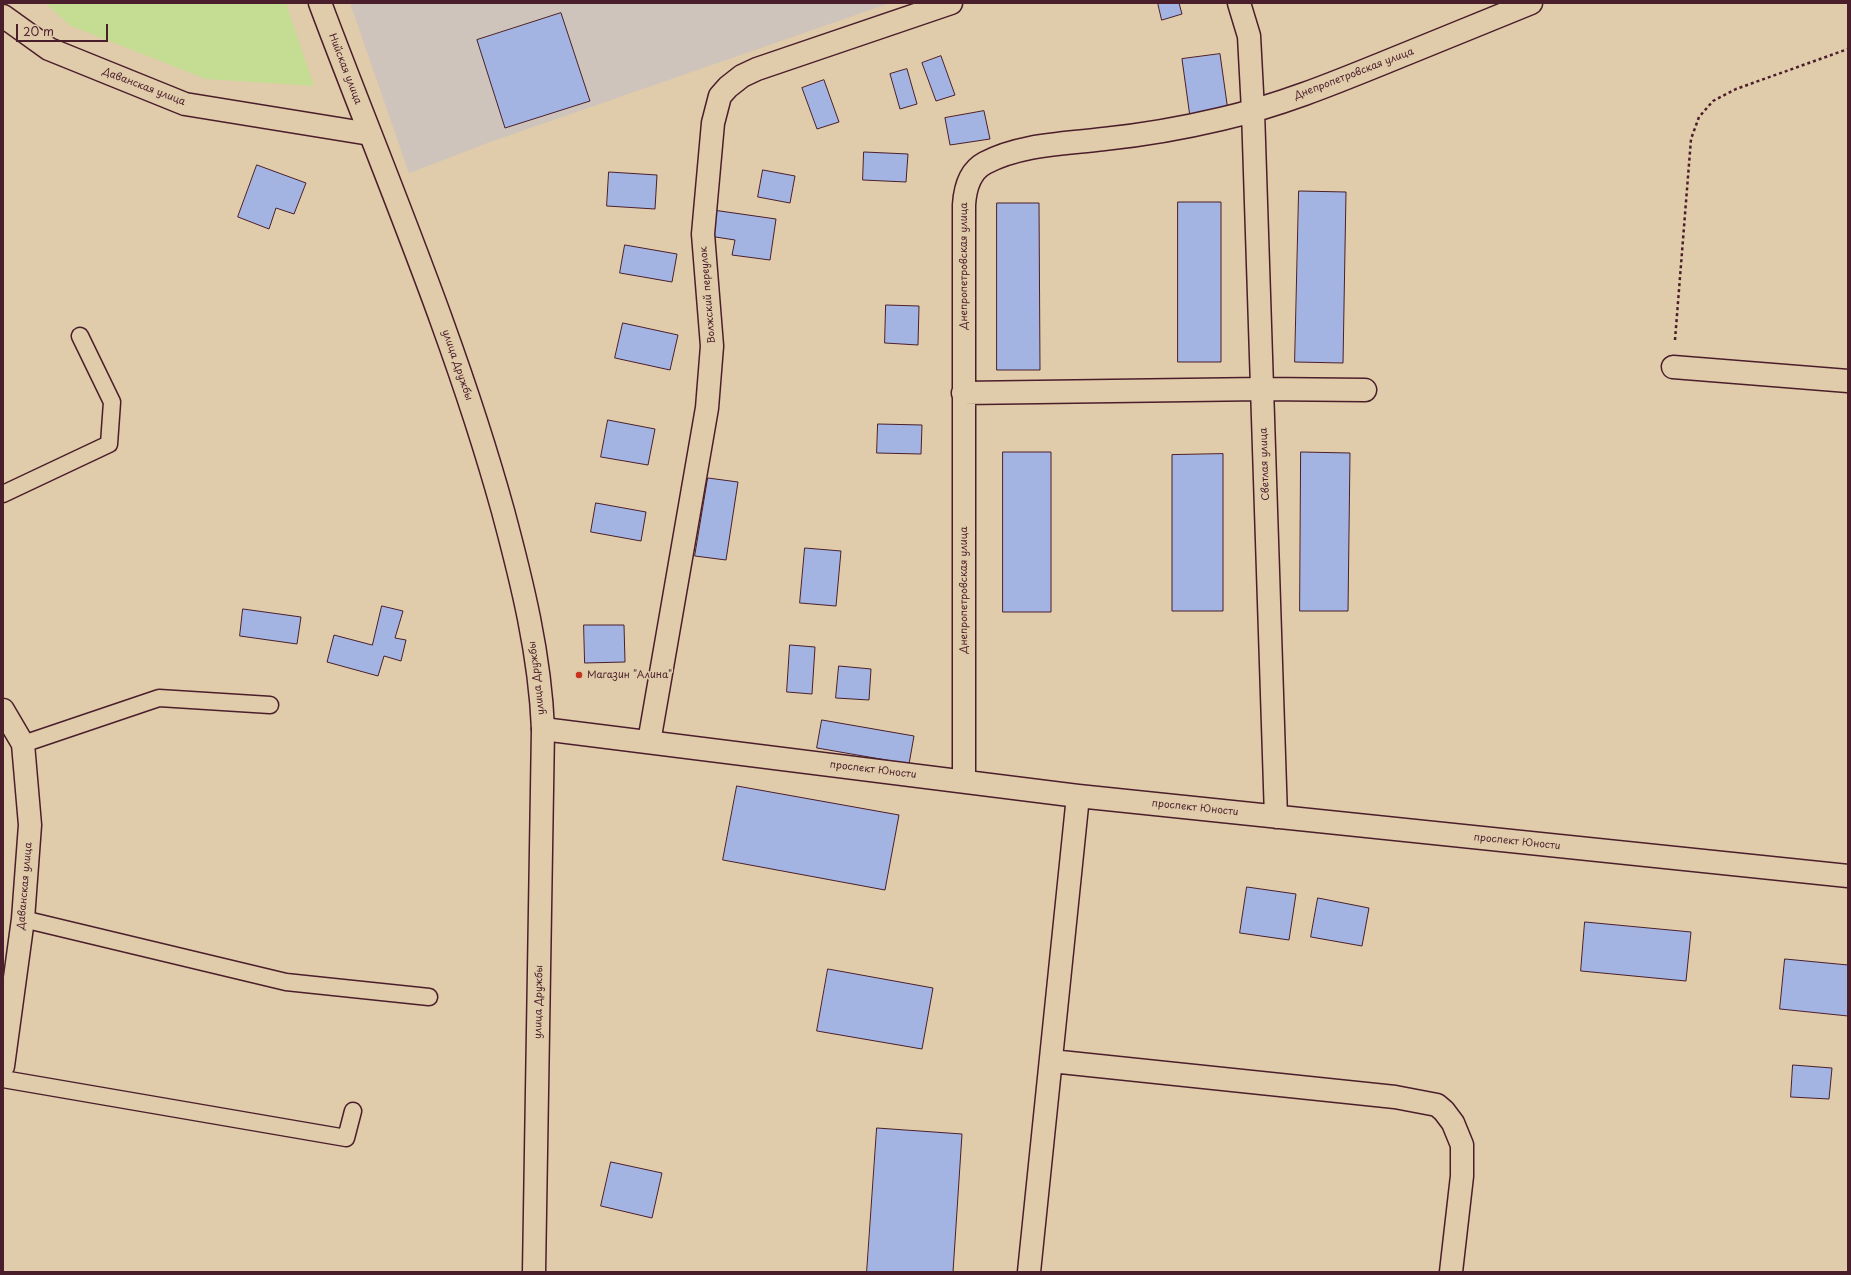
<!DOCTYPE html>
<meta charset="utf-8">
<style>
body{margin:0}
#map{position:relative;width:1851px;height:1275px;overflow:hidden;background:#e0cbaa;font-family:"Playpen Sans",sans-serif}
canvas{display:block}
.frame{position:absolute;inset:0;border:4px solid #4a1f2b;pointer-events:none}
.scale{position:absolute;left:16px;top:24px;width:92px;height:18px;box-sizing:border-box;border:2px solid #4a1f2b;border-top:0;padding-left:5px;font-size:12px;line-height:14px;white-space:nowrap;color:#4a1f2b;-webkit-text-stroke:3px #e0cbaa;paint-order:stroke}
</style>
<div id="map">
<canvas width="1851" height="1275"></canvas>
<div class="frame"></div>
<div class="scale">20 m</div>
</div>
<script>
const ctx = document.querySelector('canvas').getContext('2d');
ctx.lineJoin = 'round';
function paint(path, color) { ctx.fillStyle = color; ctx.fill(path, 'evenodd'); }
function trace(path, color, width, dash) { ctx.strokeStyle = color; ctx.lineWidth = width; ctx.lineCap = dash ? 'butt' : 'round'; ctx.setLineDash(dash || []); ctx.stroke(path); }
function label(font, color, halo, rows, align = 'center') {
  ctx.font = font + ' "Playpen Sans",sans-serif'; ctx.lineWidth = 3.5; ctx.setLineDash([]); ctx.textBaseline = 'middle'; ctx.strokeStyle = halo; ctx.fillStyle = color; for (const [text, x, y, turn = 0] of rows) {
    ctx.save(); ctx.translate(x, y); ctx.rotate((+turn || 0) * Math.PI / 180); ctx.textAlign = isNaN(turn) ? turn : align; if (halo) ctx.strokeText(text, 0, 0); ctx.fillText(text, 0, 0); ctx.restore();
  }
}
const built = new Path2D(`
 M350 3H890L493 141 409 173Z`);
const green = new Path2D(`
 M45 3H286L314 86 206 79 71 26Z`);
const building = new Path2D(`
 M1158 3H1179L1182 14 1162 20Z
 M561 13 590 101 505 128 477 40Z
 M1220 54 1228 111 1190 117 1182 59Z
 M941 56 955 95 936 101 922 63Z
 M907 69 917 104 900 109 890 74Z
 M824 80 839 122 817 129 802 88Z
 M984 111 990 139 950 145 945 118Z
 M864 152 908 154 906 182 863 180Z
 M257 165 306 183 294 214 276 208 269 229 238 217Z
 M763 170 795 176 790 203 758 197Z
 M609 172 657 175 655 209 607 206Z
 M1299 191 1346 192 1343 363 1295 362Z
 M1178 202H1221V362H1178Z
 M997 203H1039L1040 370H997Z
 M713 210 776 219 770 260 732 255 735 240 709 236Z
 M625 245 677 254 672 282 620 273Z
 M886 305 919 306 918 345 885 343Z
 M623 323 678 335 670 370 615 358Z
 M608 420 655 429 648 465 601 457Z
 M878 424 922 425 921 454 877 453Z
 M1003 452H1051V612H1003Z
 M1301 452 1350 453 1348 611H1300Z
 M1223 454V611H1172V455Z
 M708 478 738 482 726 560 695 556Z
 M596 503 646 512 641 541 591 532Z
 M805 548 841 551 836 606 800 603Z
 M382 606 403 611 395 638 406 640 401 661 384 656 378 676 327 662 334 635 372 645Z
 M243 609 301 617 297 644 240 636Z
 M584 625H624L625 662 585 663Z
 M790 645 815 647 812 694 787 692Z
 M839 666 871 669 869 700 836 698Z
 M822 720 914 736 909 764 817 748Z
 M737 786 899 815 885 890 723 860Z
 M1247 887 1296 894 1289 940 1240 933Z
 M1318 898 1369 908 1362 946 1311 937Z
 M1585 922 1691 932 1686 981 1581 971Z
 M1785 959 1848 965V1016L1780 1009Z
 M828 969 933 988 922 1049 817 1031Z
 M1793 1065 1832 1068 1829 1099 1791 1097Z
 M877 1128 962 1134 953 1272H867Z
 M611 1162 662 1173 652 1218 601 1206Z`);
const path = new Path2D(`
 M1675 340 1691 139 1699 117 1713 101 1736 89 1848 49`);
const lane = new Path2D(`
 M3 494 109 444 112 402 80 336
 M23 744 159 698 270 705
 M23 919 286 982 429 997
 M3 1079 346 1138 353 1111`);
const street = new Path2D(`
 M1239 3 1249 36 1253 111 1276 817
 M3 16 49 49 185 104 370 134
 M1673 367 1848 381
 M963 393 1262 389 1365 390
 M3 710 23 744 30 825 23 919 3 1066
 M543 729 1078 796 1848 876
 M649 742 707 408 712 346 703 234 713 123 720 96 728 87 742 76 757 69 951 3
 M964 781V205C965 189 970 171 985 163 1021 144 1065 144 1104 139 1143 135 1183 128 1221 119 1278 106 1332 84 1386 62 1434 42 1483 23 1531 3
 M1051 1061 1395 1097 1437 1105 1444 1111 1453 1123 1462 1145V1176L1451 1272
 M1029 1272 1078 796`);
const secondary = new Path2D(`
 M320 3C383 171 455 337 503 511 522 582 540 654 543 729L534 1272`);
const markers = [
 [579,675,4,"#c8321e"]
];
const streetNames = [
 ["Нийская улица",345,69,69],
 ["Днепропетровская улица",1354,74,-21],
 ["Даванская улица",144,87,21],
 ["Днепропетровская улица",964,266,-90],
 ["Волжский переулок",708,295,-95],
 ["улица Дружбы",457,365,71],
 ["Светлая улица",1265,464,-92],
 ["Днепропетровская улица",964,590,-90],
 ["улица Дружбы",537,678,-97],
 ["проспект Юности",873,770,7],
 ["проспект Юности",1195,808,6],
 ["проспект Юности",1517,842,6],
 ["Даванская улица",25,886,-85],
 ["улица Дружбы",539,1002,-89]
];
const poiNames = [
 ["Магазин \"Алина\"",587,675]
];
paint(built, '#cec4bb');
paint(green, '#c5dd93');
paint(building, '#a3b3e2');
trace(building, '#4a1f2b', 1);
trace(lane, '#4a1f2b', 19);
trace(street, '#4a1f2b', 25);
trace(secondary, '#4a1f2b', 25);
trace(path, '#4a1f2b', 2.5, [3, 3]);
trace(lane, '#e0cbaa', 16);
trace(street, '#e0cbaa', 22);
trace(secondary, '#e0cbaa', 22);
for (const [x, y, r, color] of markers) { const dot = new Path2D(); dot.arc(x, y, r, 0, 2 * Math.PI); ctx.fillStyle = color; ctx.fill(dot); trace(dot, '#e0cbaa', 1.5); }
label('10px', '#4a1f2b', '#e0cbaa', streetNames);
label('10px', '#4a1f2b', '#e0cbaa', poiNames, 'left');
</script>
